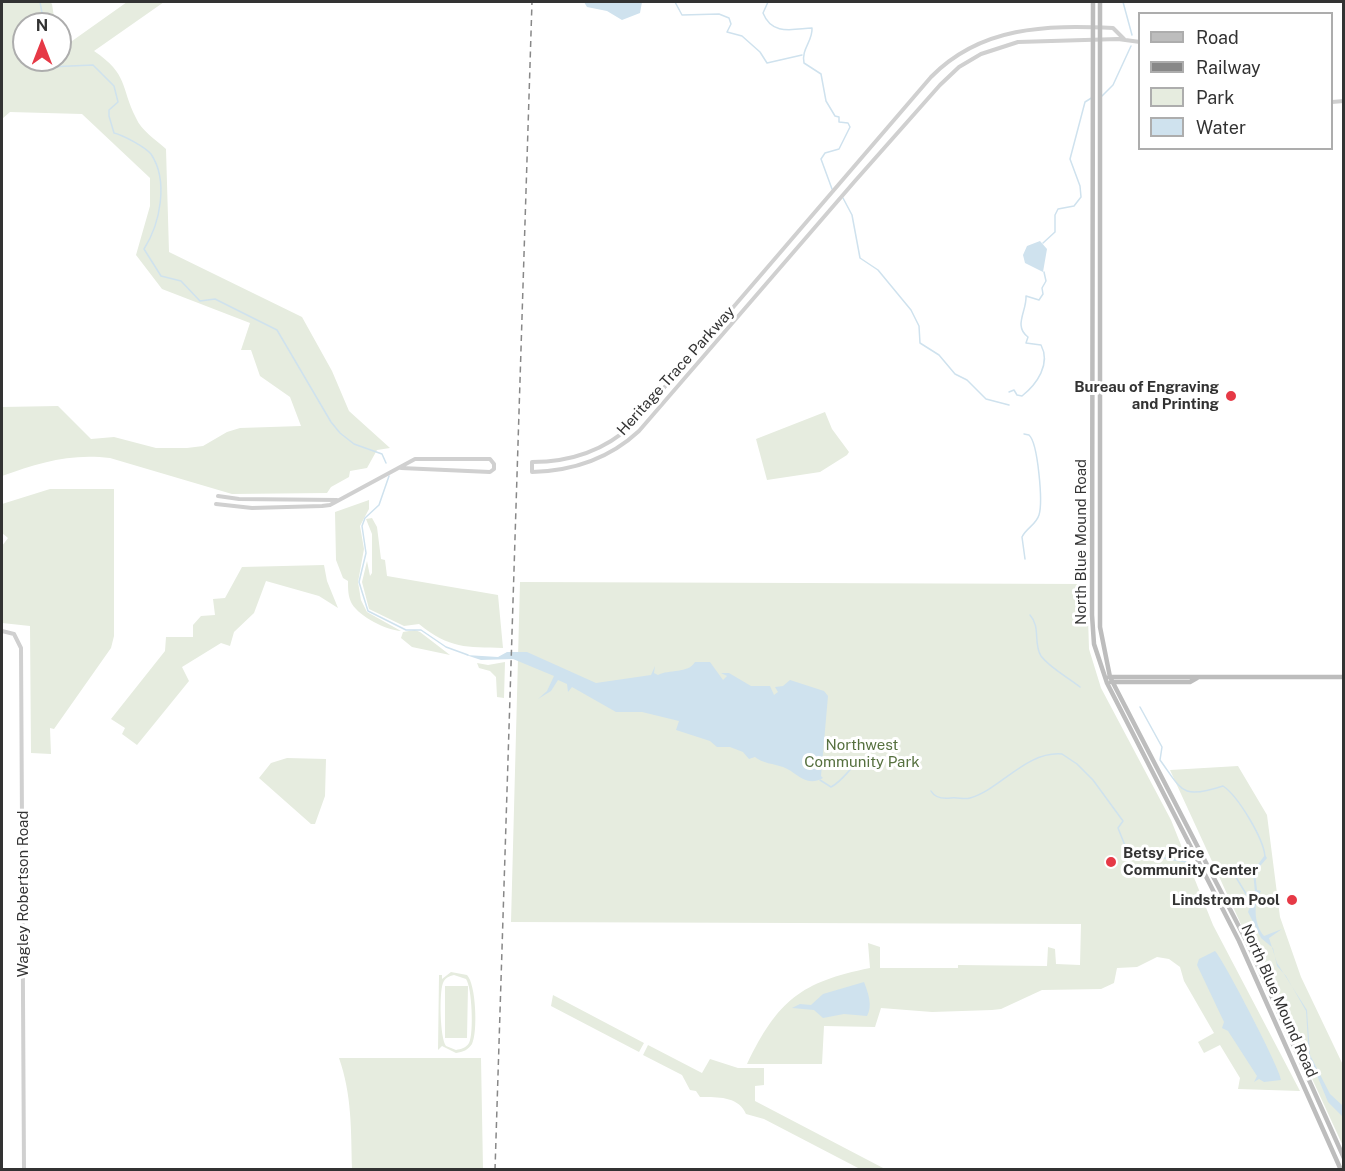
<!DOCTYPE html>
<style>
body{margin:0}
#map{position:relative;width:1345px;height:1171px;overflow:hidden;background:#fff;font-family:"Public Sans",sans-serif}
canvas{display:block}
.frame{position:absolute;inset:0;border:3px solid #333;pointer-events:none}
.legend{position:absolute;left:1138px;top:12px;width:195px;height:138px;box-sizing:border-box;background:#fff;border:2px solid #adadad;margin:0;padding:8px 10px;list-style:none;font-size:18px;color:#333}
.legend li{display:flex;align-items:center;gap:12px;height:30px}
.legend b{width:30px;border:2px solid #adadad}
.north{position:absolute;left:12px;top:12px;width:60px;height:60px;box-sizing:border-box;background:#fff;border:2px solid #adadad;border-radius:50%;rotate:0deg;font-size:16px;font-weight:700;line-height:24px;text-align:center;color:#333}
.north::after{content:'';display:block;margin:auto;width:21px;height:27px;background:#e63946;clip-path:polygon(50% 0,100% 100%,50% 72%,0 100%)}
</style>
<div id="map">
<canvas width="1345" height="1171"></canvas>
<div class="frame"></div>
<ul class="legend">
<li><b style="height:8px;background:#bdbdbd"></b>Road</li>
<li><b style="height:8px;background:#888"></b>Railway</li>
<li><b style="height:16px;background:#e6ecdf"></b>Park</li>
<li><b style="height:16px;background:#cfe2ee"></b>Water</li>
</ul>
<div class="north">N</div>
</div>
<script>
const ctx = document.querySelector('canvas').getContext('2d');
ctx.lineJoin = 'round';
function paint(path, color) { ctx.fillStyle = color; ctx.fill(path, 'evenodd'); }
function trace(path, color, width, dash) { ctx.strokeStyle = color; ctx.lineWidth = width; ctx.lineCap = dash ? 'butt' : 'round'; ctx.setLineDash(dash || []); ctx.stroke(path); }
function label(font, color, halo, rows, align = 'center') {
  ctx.font = font + ' "Public Sans",sans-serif'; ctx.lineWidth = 6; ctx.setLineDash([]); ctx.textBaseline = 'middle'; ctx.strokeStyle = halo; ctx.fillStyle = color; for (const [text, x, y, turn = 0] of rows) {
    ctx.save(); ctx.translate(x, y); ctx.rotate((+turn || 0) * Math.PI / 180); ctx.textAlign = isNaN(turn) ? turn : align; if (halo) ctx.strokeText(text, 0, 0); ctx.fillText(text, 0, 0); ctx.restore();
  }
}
const green = new Path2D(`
 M2 2H50L52 4 55 24H24V60H60V39L65 46 127 2H164L94 51C129 75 120 86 136 118 141 130 156 140 166 149L169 252 302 317 332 371 349 411 390 448 377 450 367 468 350 471 349 477 331 487 327 493 232 494 110 458C70 453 38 463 2 476V389V407L58 406 91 439 114 437 156 448H187L203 446 227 432 240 428 301 426 290 397 260 376 251 350H241L250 323 162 289 136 255 150 206V178L82 114 10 112 2 119Z
 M825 412 832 429 849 452 847 455 820 472 767 480 756 439Z
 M50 489H114V636L111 648 54 729 50 728 51 754 31 753 30 626 2 623V546L8 538 2 533V504Z
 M369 500V509L360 526 364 549 358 582 361 600 367 612 401 631C386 630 360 617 352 604 348 597 348 589 348 581L343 578 336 560 335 512Z
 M372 518 377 527 381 559 385 560 387 576 498 595 503 648C466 647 450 649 419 624L404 626 369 609 362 582 367 561 370 576 372 573V534L366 519Z
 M324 565 327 581 338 608 319 596 266 581 254 613 234 632 230 646 221 643 182 667 189 681 137 745 122 734 125 728 111 719 165 651 166 637H193V625L201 616 215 615 213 599 225 598 242 567Z
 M520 582 1087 584 1089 649 1101 688 1171 820 1213 925 1300 1091 1238 1089 1240 1078 1220 1045 1204 1053 1198 1042 1214 1033 1184 981 1180 967 1169 959 1157 957 1137 967 1117 968 1114 983 1101 989 1042 990 1001 1009 992 1010 932 1012 881 1008 875 1027 824 1026 822 1064H747C778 1000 801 982 870 968L868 943 880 947V968H958V965L1047 966 1048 947 1055 949 1056 964 1080 965 1081 924 511 922Z
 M415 630 420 632 450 655 412 647 401 638 403 632Z
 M505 662 504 698 497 697 496 677 490 671 479 668 477 663 488 665Z
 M287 758 326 759 325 796 315 824H311L259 778 271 763Z
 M1238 766 1267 815 1280 917 1301 977 1343 1065V1146L1170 770Z
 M451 972 467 975C476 984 478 1032 472 1044 468 1050 463 1052 456 1053L442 1046 438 1050 439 975H442V979ZM454 975 466 979C472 987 474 1034 469 1043 466 1048 461 1049 456 1050L446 1046C440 1038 439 993 443 983 445 978 449 976 454 975Z
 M445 986H468L467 1038H445Z
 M553 995 644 1043 639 1052 551 1006Z
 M648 1045 702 1073 710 1059 738 1068H764V1085L755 1086V1101L885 1169H860L764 1119 746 1114C739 1096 716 1097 700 1097L696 1091 690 1090 682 1075 643 1055Z
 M339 1058H481L483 1169H352C351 1130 352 1095 339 1058Z`);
const water = new Path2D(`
 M584 2H642L640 13 622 20 607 11 587 7Z
 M1040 241 1047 249 1043 272 1025 263 1023 255 1027 246Z
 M507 652H527L596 683 651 675 655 666 654 673 658 675C669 669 688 674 695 662H710L723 680 727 676 721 673H729L751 686H770L774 695 778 692 775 687 783 686 790 680 824 691 828 696 821 776 823 778C805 788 797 772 783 767 774 764 762 763 755 757L749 759 743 752 730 747H717L710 741 676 730 679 721 642 712H616L572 687 568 692 567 684 558 680 551 691 538 699 547 691 554 676 513 659 481 660 466 655 498 657Z
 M1265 855 1267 858 1255 872 1257 890 1261 891C1253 904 1254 924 1264 936L1282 929 1269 938 1277 963 1307 1010 1310 1055 1330 1094 1343 1106V1117L1328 1102 1309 1056 1306 1011 1286 976 1277 966 1273 948 1261 938 1248 912 1255 893 1253 871Z
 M1215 951C1222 957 1282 1072 1281 1080L1264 1082 1259 1079 1254 1082 1257 1076 1228 1031 1222 1028 1224 1022 1197 965 1199 959Z
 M864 982C868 992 873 1006 867 1016L844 1014 823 1018 814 1010 792 1008 800 1004 811 1005 823 994Z`);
const stream = new Path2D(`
 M40 2 44 24
 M675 2 682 15 719 14 729 18 731 24 727 32 742 36 760 52 767 63 802 55
 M768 2 763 13C772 36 793 29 812 28 813 41 801 49 804 63L821 74 826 101 835 116 839 117V122L848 123 850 127 839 149 825 153 821 159 832 189
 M1123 2 1132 35
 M40 60 48 67 93 65 114 86 118 102 109 110V116L114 133C123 135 145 147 151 154 169 181 160 224 144 249L161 276 181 281 200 301 215 299 277 330 331 422 340 433 354 444 382 454 386 463
 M1102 96 1113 85 1131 46
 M843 198 852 215 860 258 878 270 911 310 919 326 920 343 939 355 955 374 967 380 986 399 1009 405
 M1043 243 1055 232V215L1058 209 1074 206 1081 197 1080 186 1070 159 1085 102 1093 97
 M1009 392 1014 390 1017 395 1022 396C1037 384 1051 364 1041 345L1026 343 1028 337C1013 326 1027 311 1026 296L1039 300 1043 294 1042 288 1046 281 1044 272
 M1024 434 1029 435C1038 443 1043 502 1039 515 1036 525 1026 528 1022 537L1025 559
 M389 476 379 505 365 518 362 526 366 553 359 582 368 611 406 630H421L446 647 468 655
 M1030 615C1041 627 1033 644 1041 656 1051 669 1068 677 1080 687
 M1140 707 1162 747 1160 760C1182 790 1181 800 1223 786 1238 796 1264 839 1265 857
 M820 780 831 787C845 780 852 762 867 758
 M931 791C935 798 943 799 951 798 958 797 964 800 970 798 1001 789 1026 751 1062 754L1077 764 1093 780 1123 821 1118 828 1126 848 1140 858 1158 857 1198 864
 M1209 864 1234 874 1251 902`);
const tertiary = new Path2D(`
 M1124 39 1113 28C1046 25 981 26 931 77L632 425C605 450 570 462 532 462V472C572 471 610 458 639 431L855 181 940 85 959 67 981 54 1018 42 1118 39 1140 42
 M1332 102 1344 101
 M218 496 239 499 337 500
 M216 504 252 508 322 506 330 505 415 459H490L494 464V469L490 472 401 468
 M2 631 14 634 21 648 24 1170`);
const secondary = new Path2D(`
 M1093 2 1092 615 1094 644 1107 683 1239 941 1341 1170
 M1100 2V627L1110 677 1248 944 1344 1158
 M1109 677H1344
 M1111 682H1190L1197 678`);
const rail = new Path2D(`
 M495 1170 532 2`);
const markers = [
 [1231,396,6,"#e63946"],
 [1111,862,6,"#e63946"],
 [1292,900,6,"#e63946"]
];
const streetNames = [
 ["Heritage Trace Parkway",676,371,-48],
 ["North Blue Mound Road",1081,542,-90],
 ["Wagley Robertson Road",23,894,-90],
 ["North Blue Mound Road",1279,1001,66]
];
const poiNames = [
 ["Bureau of Engraving",1219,387],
 ["and Printing",1219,404],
 ["Betsy Price",1123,853,"left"],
 ["Community Center",1123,870,"left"],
 ["Lindstrom Pool",1280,900]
];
const parkNames = [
 ["Northwest",862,745],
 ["Community Park",862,762]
];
paint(green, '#e6ecdf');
paint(water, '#cfe2ee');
trace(stream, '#cfe2ee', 1.5);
trace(tertiary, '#d0d0d0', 4);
trace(secondary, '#bdbdbd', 4.5);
trace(rail, '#888', 1.5, [6, 4.5]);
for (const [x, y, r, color] of markers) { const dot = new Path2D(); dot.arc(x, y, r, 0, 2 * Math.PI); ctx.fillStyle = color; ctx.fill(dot); trace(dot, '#fff', 2); }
label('15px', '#333', '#fff', streetNames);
label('bold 15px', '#333', '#fff', poiNames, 'right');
label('15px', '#56703f', '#fff', parkNames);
</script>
